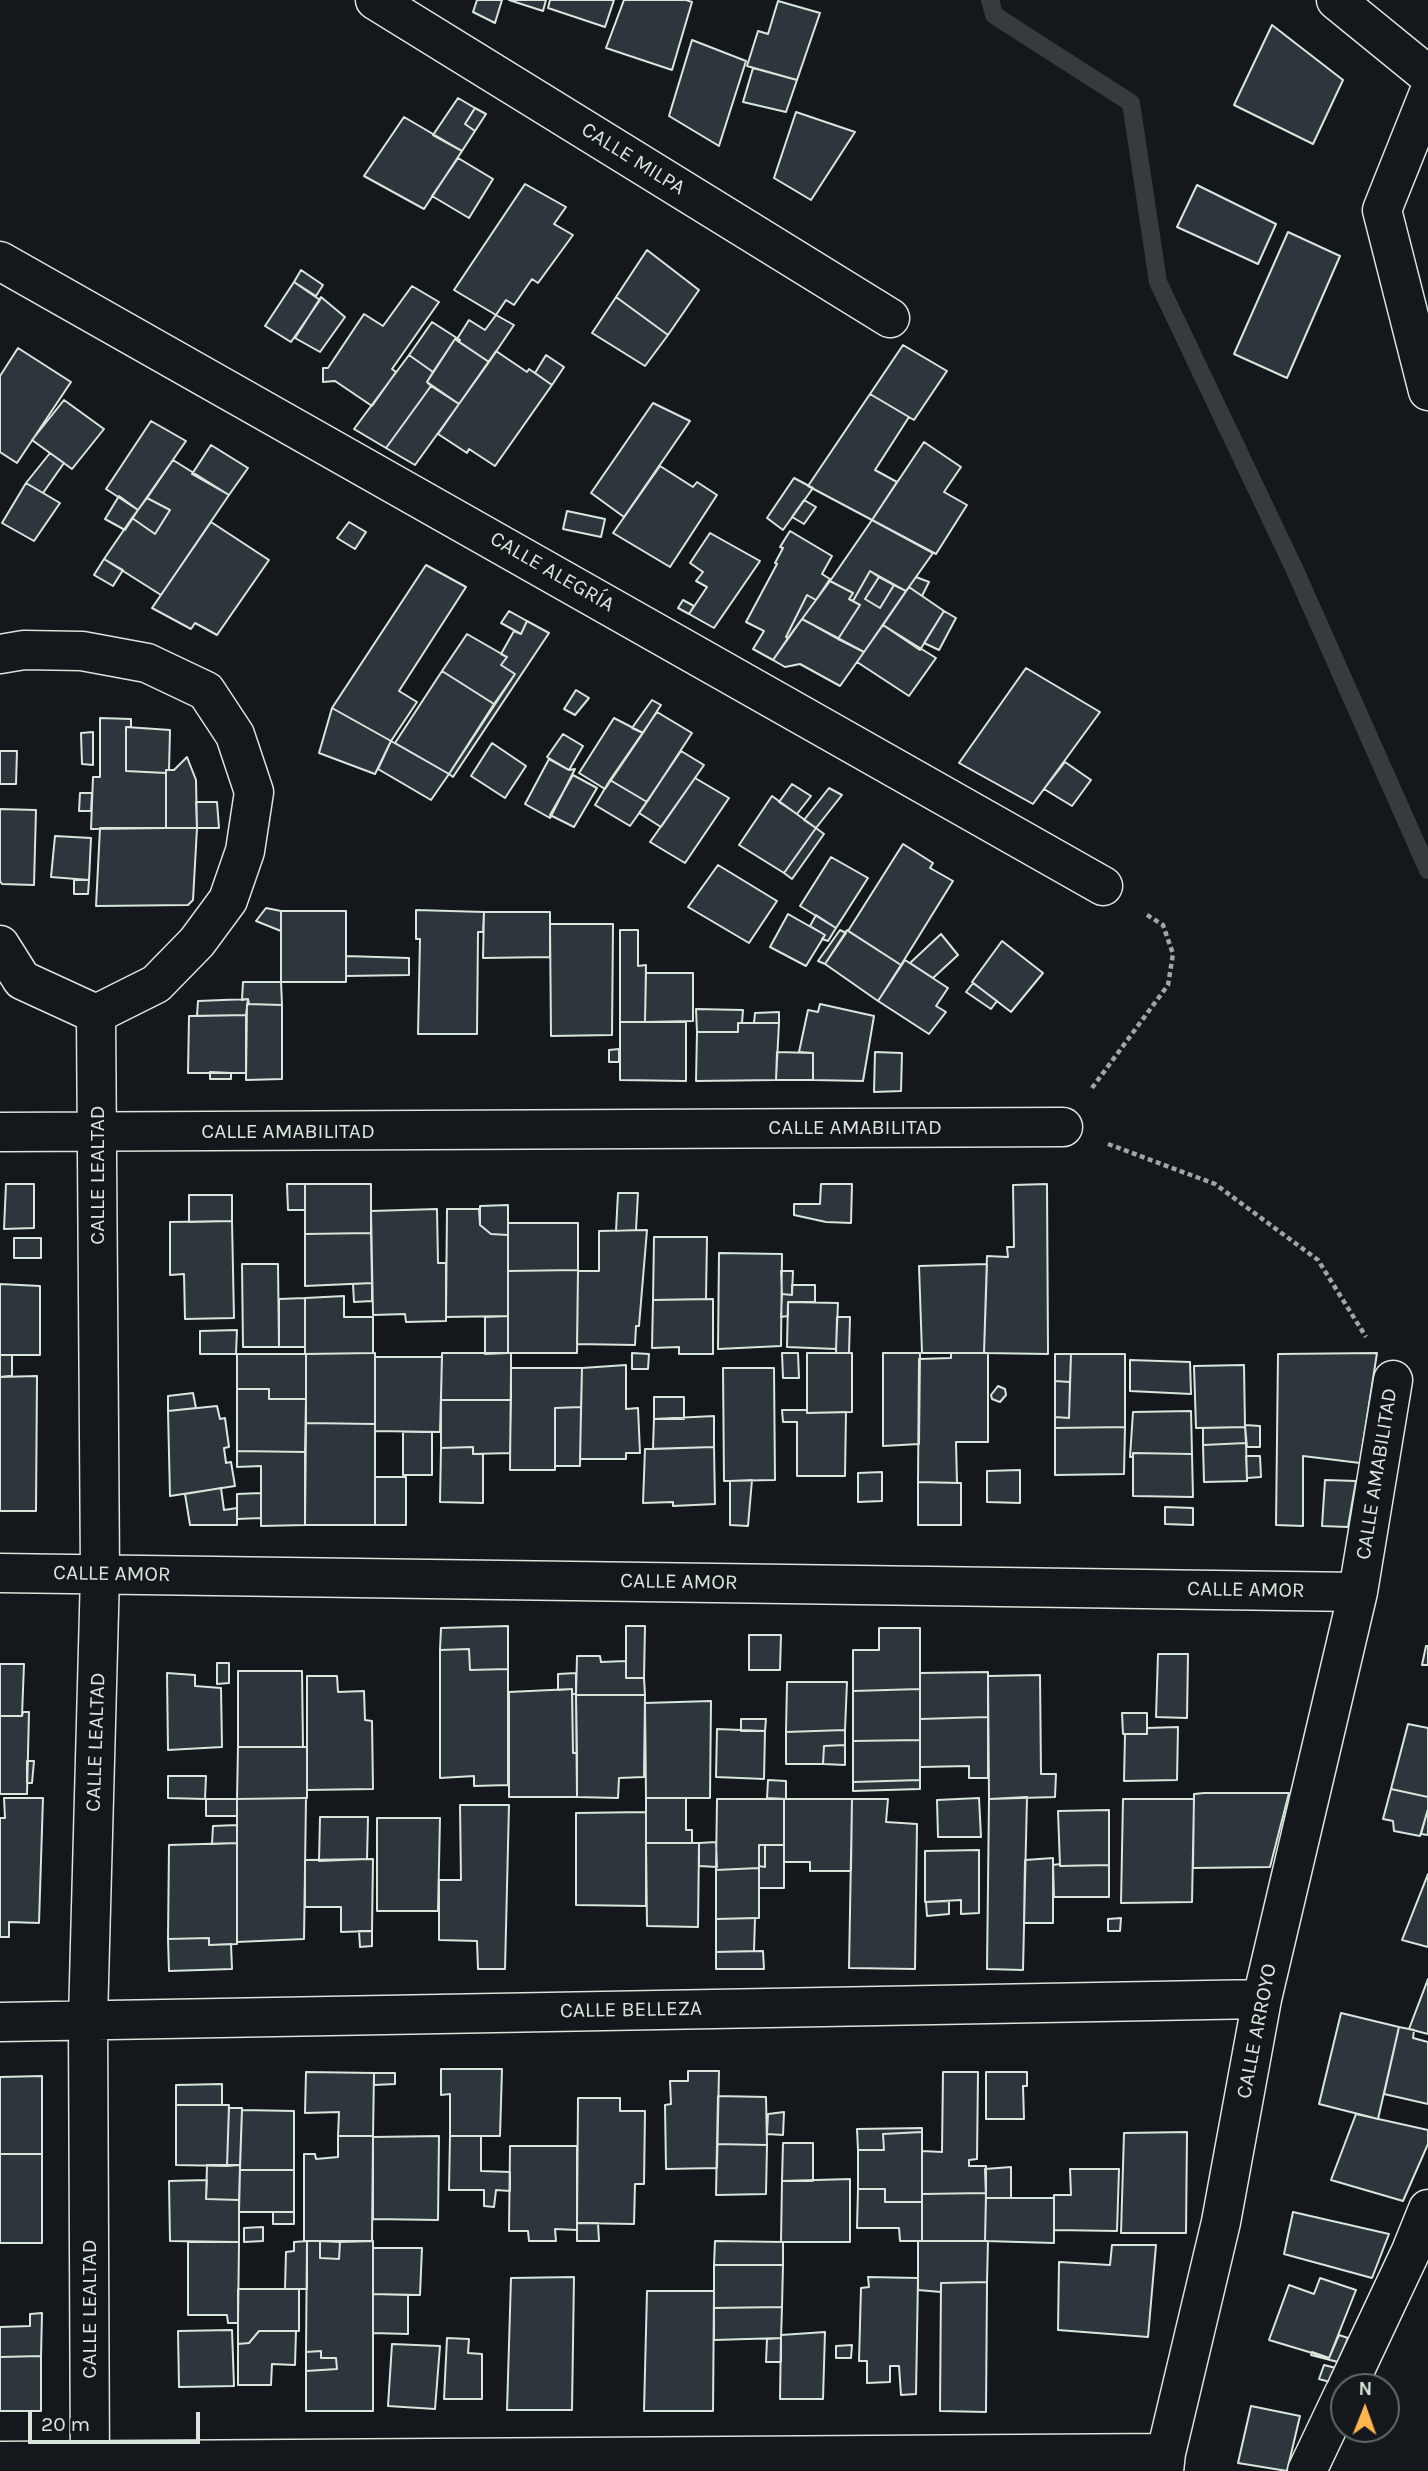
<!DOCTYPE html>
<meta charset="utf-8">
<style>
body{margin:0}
#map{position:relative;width:1428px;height:2471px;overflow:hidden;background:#14181c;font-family:Karla,sans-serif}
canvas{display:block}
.north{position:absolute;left:1330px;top:2373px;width:70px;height:70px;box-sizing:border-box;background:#14181c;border:2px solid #626a69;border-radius:50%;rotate:1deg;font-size:19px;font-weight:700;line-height:28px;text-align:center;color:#d8e6dc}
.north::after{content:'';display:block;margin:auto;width:24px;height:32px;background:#ffb74d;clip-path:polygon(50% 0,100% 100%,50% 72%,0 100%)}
.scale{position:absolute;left:28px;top:2412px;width:172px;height:32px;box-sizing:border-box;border:4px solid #d8e6dc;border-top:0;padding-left:9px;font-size:21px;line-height:24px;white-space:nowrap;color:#d8e6dc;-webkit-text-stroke:5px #14181c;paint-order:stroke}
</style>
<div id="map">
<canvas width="1428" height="2471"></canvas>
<div class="north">N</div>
<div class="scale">20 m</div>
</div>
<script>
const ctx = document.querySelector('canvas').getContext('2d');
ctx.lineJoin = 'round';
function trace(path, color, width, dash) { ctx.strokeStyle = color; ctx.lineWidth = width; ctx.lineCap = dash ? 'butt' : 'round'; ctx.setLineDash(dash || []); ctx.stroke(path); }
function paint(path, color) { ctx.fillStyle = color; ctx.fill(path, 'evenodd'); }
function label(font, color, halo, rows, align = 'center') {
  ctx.font = font + ' Karla,sans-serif'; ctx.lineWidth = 5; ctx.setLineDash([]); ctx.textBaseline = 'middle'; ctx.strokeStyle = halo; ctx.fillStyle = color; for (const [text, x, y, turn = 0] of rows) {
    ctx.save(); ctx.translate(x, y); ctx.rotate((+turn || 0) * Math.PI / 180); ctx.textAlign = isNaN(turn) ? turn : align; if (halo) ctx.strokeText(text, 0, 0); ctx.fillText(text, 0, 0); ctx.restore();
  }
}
const stream = new Path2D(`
 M990 0 994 15 1131 103 1158 282 1294 568 1428 870`);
const building = new Path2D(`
 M477 0H502L495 23 473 12Z
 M509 0H546L543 11Z
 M550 0H614L605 27 548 8Z
 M624 0H686L692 2 672 70 606 48Z
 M778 1 820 13 797 80 747 66 758 31 768 34Z
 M1272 25 1343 80 1313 144 1234 105Z
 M692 40 746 61 719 146 669 116Z
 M753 68 797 80 786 112 743 102Z
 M458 98 475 108 465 124 475 131 462 151 433 135Z
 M475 108 486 114 475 131 465 124Z
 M796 112 855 132 811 200 774 178Z
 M404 117 462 151 424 209 364 176Z
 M458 158 493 179 469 218 432 196Z
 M525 184 566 207 554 224 573 235 538 283 532 279 514 305 506 300 496 315 454 290Z
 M1197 185 1276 224 1258 264 1177 227Z
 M1288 232 1340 256 1287 378 1234 354Z
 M647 250 699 290 668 335 616 297Z
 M301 270 323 285 316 296 294 282Z
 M294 282 320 300 291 342 265 326Z
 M412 286 439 302 392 369 396 372 372 406 335 381 323 382V368H328L364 314 383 326Z
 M321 297 345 317 320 352 295 338Z
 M616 297 668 335 645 366 592 333Z
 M496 315 514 325 489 362 459 342 460 340 457 339 469 320 485 330Z
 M432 322 460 340 459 342 455 339 433 372 409 355Z
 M455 339 489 362 459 404 427 382Z
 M903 345 947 371 914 420 870 394Z
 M18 348 71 382 17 463 0 452V376Z
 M496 351 527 372 529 369 552 385 495 466 469 449 467 453 438 434Z
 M409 355 433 372 427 382 431 386 386 448 354 429Z
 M546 355 564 367 552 385 535 373Z
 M431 386 459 404 415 465 386 448Z
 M870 394 909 417 875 470 897 482 872 520 808 486Z
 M64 400 104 429 72 469 32 440Z
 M653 403 690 421 624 517 591 493Z
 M151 421 186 441 138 510 106 489Z
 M924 442 961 467 944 492 967 505 936 554 872 520Z
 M211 445 248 468 229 495 192 474Z
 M50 453 64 463 43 493 26 483Z
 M173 460 229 495 161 595 104 559 132 518 155 534 170 510 147 498Z
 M660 466 693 487 697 482 717 495 670 567 613 533Z
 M794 478 813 488 783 530 767 518Z
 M26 483 60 503 34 541 2 523Z
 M119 496 138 510 125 530 105 519Z
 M147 498 170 510 155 534 132 518Z
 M804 500 816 507 804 524 792 517Z
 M567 511 605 519 601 537 563 529Z
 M872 520 933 553 906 591 870 571 853 601 849 599 853 593 830 581Z
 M211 522 269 560 217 635 195 623 191 629 152 608Z
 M349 522 366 532 355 549 337 538Z
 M790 531 832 556 822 574 830 579 816 600 807 595 786 637 788 638 773 660 753 649 764 631 746 622 777 564 775 563 783 548 780 547Z
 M710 533 760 561 714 628 689 614 707 587 696 581 703 572 690 563Z
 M104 559 123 570 113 586 94 575Z
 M426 565 466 587 399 691 417 702 391 741 332 708Z
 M870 571 879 577 865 599 880 608 894 585 906 591 864 652 838 639 860 605 853 601Z
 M879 577 894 585 880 608 865 599Z
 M916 577 929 582 922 596 909 587Z
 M830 581 853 593 849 599 860 605 838 639 802 619Z
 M909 587 944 611 920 650 883 625Z
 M807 595 816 600 788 638 786 637Z
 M683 600 694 606 689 614 678 608Z
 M509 611 527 621 521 634 501 623Z
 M944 611 956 618 939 650 924 643Z
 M802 619 864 652 840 686 800 664 785 667 773 660Z
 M527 621 549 633 453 777 449 774 515 674 501 665 507 657 501 654 514 631 521 634Z
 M883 625 936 658 909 696 857 662Z
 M467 634 507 657 501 665 515 674 494 704 442 671Z
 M1026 668 1100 712 1033 804 959 763Z
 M442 671 494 704 449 774 395 743Z
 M576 690 589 698 575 715 564 709Z
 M652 700 661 705 643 733 632 728Z
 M332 708 391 741 375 774 319 753Z
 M657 712 692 733 647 802 610 780Z
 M100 718 131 719V727H126V771L166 773V828L91 829 93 777H100Z
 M614 718 643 733 605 789 579 773Z
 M126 727 170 730 169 770H166V773L126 771Z
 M93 732V765L82 764 81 733Z
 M563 734 583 746 569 770 547 757Z
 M391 741 449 774 431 800 378 769Z
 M492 743 526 766 505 798 471 776Z
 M0 751H17L16 784H0Z
 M681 751 704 765 661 827 639 813Z
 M187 757 196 780 197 828H166V770H174Z
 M549 759 569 770 575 769 550 818 525 804Z
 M1065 762 1091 780 1072 806 1044 789Z
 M573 775 597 788 574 827 550 815Z
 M695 778 729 798 685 863 650 842Z
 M610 780 647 802 630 826 595 805Z
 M792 784 811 796 797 814 779 802Z
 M829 788 842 795 816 828 804 820Z
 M80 793H92L91 811H79Z
 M772 796 816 828 784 873 739 845Z
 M196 802H217L219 828H197Z
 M0 809 36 810 34 885 2 884 0 881Z
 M100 828H197L193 900 188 905 96 906Z
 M816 828 824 834 792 879 784 873Z
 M55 836 91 838 89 880 51 877Z
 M903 844 933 863 930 868 953 881 901 965 848 931Z
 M831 857 868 878 836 928 800 906Z
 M718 865 777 901 749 943 688 907Z
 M74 880H89L88 894H74Z
 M266 908 281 911V931L256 921Z
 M416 910 484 912 483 932H478L477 1034H418L420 939H416Z
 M281 911H346V982H281Z
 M484 912H550V957L483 958Z
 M788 914 825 935 806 966 770 947Z
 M816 915 836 928 828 941 822 939 825 935 810 926Z
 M550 924H613L612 1035 551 1036Z
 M620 930H638V966L646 965 645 1022H620Z
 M840 930 846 933 825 964 818 961Z
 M847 930 901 965 878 1001 825 964Z
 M941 934 958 955 933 978 910 963Z
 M1002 941 1043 973 1011 1012 972 982Z
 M346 956 409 958V975L346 976Z
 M905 960 948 988 936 1006 946 1012 929 1034 878 1001Z
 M646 973H693V1021L645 1022Z
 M243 982H281L282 1005 249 1004 248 999 242 1000Z
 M973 983 997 1001 991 1009 966 992Z
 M248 999 246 1015 197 1016 198 1001Z
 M247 1004 282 1005V1079L246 1080Z
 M820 1004 874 1016 863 1081 813 1080V1053L799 1052 808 1010 818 1012Z
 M696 1009 743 1010 742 1023H738V1032H697Z
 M779 1012V1023H754L755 1013Z
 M246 1015V1073H188L189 1016Z
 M620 1022H686V1081L620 1080Z
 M738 1023H779L776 1080 696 1081 697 1032H738Z
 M619 1049V1062H609V1050Z
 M777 1052 813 1053V1080H776Z
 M875 1052 902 1053 901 1091 874 1092Z
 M210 1072 231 1073V1079H210Z
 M6 1184H34V1228L4 1229Z
 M287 1184H305V1210H288Z
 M305 1184H371V1233L305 1234Z
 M821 1184H852L851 1223 826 1222 794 1215V1204H820Z
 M1047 1184 1048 1354 984 1353 987 1256 1008 1257 1007 1247H1014L1013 1185Z
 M618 1193H638L636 1230 616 1231Z
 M189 1195H232V1221L189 1222Z
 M508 1205V1235L491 1234 480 1225V1206Z
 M437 1209 438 1263H446V1321L406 1322 405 1314 373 1315 371 1211Z
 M447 1209H479L480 1225 491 1234 508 1235V1316L446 1317Z
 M232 1221 234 1318 185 1319 184 1274 170 1275V1222Z
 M508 1223H578V1270L508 1271Z
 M647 1230 639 1326H636L635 1345 577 1344 578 1271H599V1231Z
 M371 1233 372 1283 305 1286V1234Z
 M654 1237H707L706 1299 653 1300Z
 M14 1238H41V1258H14Z
 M719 1253 782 1254 781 1346 718 1349Z
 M242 1264H278L279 1347H243Z
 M987 1264 984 1353H922L919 1266Z
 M578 1270 577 1353H508V1271Z
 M781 1271H793L792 1295 782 1294Z
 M372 1283V1301L354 1302 353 1284Z
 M0 1284 40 1286V1355H0Z
 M792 1285H815V1302H788V1316L781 1317 782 1294 792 1295Z
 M344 1296V1317H373V1353L305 1354V1298Z
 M305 1298V1347H279V1299Z
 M713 1299V1354H679V1347L652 1348 653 1300Z
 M788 1302 838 1303 836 1349 787 1347Z
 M508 1316V1353L485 1354V1317Z
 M837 1317H850L849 1353H836Z
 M237 1330 236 1354H200V1331Z
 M373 1353H375V1424L306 1423V1354Z
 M442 1353H511V1400H441Z
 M632 1353 649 1354 648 1369H632Z
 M782 1353H798L799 1378H783Z
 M807 1353H852V1412L807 1413Z
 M883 1353H920L919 1444 883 1446Z
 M951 1353H988V1442H956L957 1483 918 1482 919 1359 951 1358Z
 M1377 1353 1360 1463 1303 1456V1526L1276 1525 1278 1354Z
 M237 1354H306V1399H269V1389H237Z
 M1055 1354H1071L1070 1382 1055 1381Z
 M1071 1354H1125V1427L1055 1428V1417L1069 1418Z
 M0 1355H12V1376L0 1377Z
 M375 1357H442L440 1432 375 1431Z
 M1130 1360 1190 1362 1191 1394 1130 1391Z
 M626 1365V1409L638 1408 640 1453H626V1459H580L582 1368Z
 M1244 1365 1245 1427 1196 1428 1194 1366Z
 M511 1368H582L581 1407 555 1408V1470H510Z
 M723 1368H774L775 1480 724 1481Z
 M37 1376 36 1511H0V1377Z
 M1055 1381 1070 1382 1069 1418 1055 1417Z
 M998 1386 1005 1389 1006 1395 1000 1402 992 1399 991 1395Z
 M237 1389H269V1399H306L305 1452 237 1451Z
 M193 1393 196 1408 168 1411V1396Z
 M654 1397H684V1419H654Z
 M441 1400H511L510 1453 473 1454V1447L441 1448Z
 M217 1406 220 1419 225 1418 229 1447 224 1448 226 1463 231 1462 235 1486 170 1496 168 1411Z
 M581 1407 580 1466H555V1408Z
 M782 1410H807V1413L846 1412 845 1476H797V1422H783Z
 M1191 1411 1192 1454 1133 1453V1457H1130L1133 1412Z
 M714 1416V1447L653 1449 654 1419Z
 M306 1423 375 1424V1525H305Z
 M1245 1425 1260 1426V1447H1247Z
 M1125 1427 1124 1474 1055 1475V1428Z
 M1245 1427 1246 1443 1203 1445V1428Z
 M403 1432H432V1475H403Z
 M1246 1443 1247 1481 1204 1482 1203 1445Z
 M473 1447V1454H483V1503L440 1502 441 1448Z
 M714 1447 715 1504 673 1506V1502L643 1503 645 1449Z
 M237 1451 305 1452V1525L261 1526V1466L237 1467Z
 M1133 1453 1192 1454 1193 1497 1133 1496Z
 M1246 1456H1260L1261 1477 1247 1478Z
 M1020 1470V1503L987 1502V1471Z
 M882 1472V1501L858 1502V1473Z
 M375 1477H406V1525H375Z
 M752 1480 748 1526 730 1525V1481Z
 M1325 1480 1356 1481 1348 1527 1322 1526Z
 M918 1482 961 1483V1525H918Z
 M221 1488 224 1510 237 1508V1525H190L185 1494Z
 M261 1493V1518L237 1519V1494Z
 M1165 1507 1193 1508V1525L1165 1524Z
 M508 1626V1669L470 1670 469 1649 440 1650 441 1628Z
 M626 1626H645L644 1678H626Z
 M879 1628H920V1689L853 1691V1650H879Z
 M749 1635H781L780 1670H749Z
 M1426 1646H1428V1665H1422Z
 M469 1649 470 1670 508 1669V1785L474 1786V1776L440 1778V1650Z
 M1158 1654H1188L1187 1718 1156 1717Z
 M577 1656H600L601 1662 626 1661V1678H644L645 1695H576Z
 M217 1663H229V1683L217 1684Z
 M0 1664H24L22 1716H0Z
 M238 1671H302L303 1747H238Z
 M988 1672V1717L920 1719V1673Z
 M167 1673 195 1675V1686L221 1688 222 1747 168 1750Z
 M576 1673V1694H572V1689L558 1690V1674Z
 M1040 1675 1041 1774H1056L1055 1797 989 1799 988 1676Z
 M307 1676H337L338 1692 364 1691 365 1720 372 1721 373 1789 307 1790Z
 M787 1682H847L845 1730 786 1732Z
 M572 1689 573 1753H577V1797H509V1692Z
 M920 1689V1740L853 1741V1691Z
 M572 1694H576L577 1753H573Z
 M576 1695H645L644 1777 619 1778 618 1798 577 1797Z
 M711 1701 710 1798H646L645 1703Z
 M23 1712H29L27 1794H0V1716H22Z
 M1122 1713H1147V1734H1123Z
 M988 1717V1778H969V1766L920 1767V1719Z
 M741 1719H766L765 1731H741Z
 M1408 1724 1428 1728V1797L1391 1789Z
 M1178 1727 1177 1780 1124 1781 1125 1734H1147V1728Z
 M717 1729 765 1731 764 1779 716 1777Z
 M845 1730V1745L824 1746 823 1764H786V1732Z
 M920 1740V1780L853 1782V1741Z
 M845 1745V1765L823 1764 824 1746Z
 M238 1747H307V1798L237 1799Z
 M27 1761H34L32 1783H27Z
 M168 1776H206L205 1799 168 1798Z
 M768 1780 786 1781V1799L767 1798Z
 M920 1780V1789L853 1791V1782Z
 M1391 1789 1428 1797V1809L1420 1836 1394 1831 1393 1821 1383 1819Z
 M1204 1793H1289L1270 1867 1193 1868 1194 1794Z
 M1027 1797 1023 1970 987 1969 989 1799Z
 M4 1798H43L39 1923 9 1922V1937H0V1818H5Z
 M306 1798 304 1939 237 1942V1799Z
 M646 1798H686V1830H692V1843H646Z
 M979 1798 981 1837H938L937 1800Z
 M206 1799H237V1816H206Z
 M717 1799H784V1845H759V1868L716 1870Z
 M784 1799H852L851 1871H810V1862H784Z
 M852 1799H888L886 1822 917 1824 915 1969 849 1968Z
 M1123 1799H1194L1192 1902 1121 1903Z
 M460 1805H509L505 1969H478L477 1941 439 1940V1880H461Z
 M1428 1809V1835L1421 1834Z
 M1109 1810V1865L1060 1866 1058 1811Z
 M646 1812V1906L576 1905V1813Z
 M320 1817H368L367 1859 319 1861Z
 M377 1818H440L438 1911H377Z
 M237 1825V1843L212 1844 213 1826Z
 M716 1842 717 1867 699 1866V1843Z
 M237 1843V1944L209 1945V1938L168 1939 169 1845Z
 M646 1843H699L698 1927 647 1926Z
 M759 1845H765V1867L759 1866Z
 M765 1845H784V1888H759V1866L765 1867Z
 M979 1850V1913L961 1914V1900L925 1902V1851Z
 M1053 1858V1923H1024L1025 1860Z
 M373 1859 372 1931 341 1932V1907H305V1860Z
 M1060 1864V1866L1109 1865V1897H1054L1053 1865Z
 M759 1868V1918L716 1919V1870Z
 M1428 1874V1947L1402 1940Z
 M949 1901V1914L927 1916 926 1902Z
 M755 1918 754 1951 716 1952V1919Z
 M1121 1918 1120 1931H1108V1919Z
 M359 1931H372V1946L360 1947Z
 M209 1938V1945L231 1944 232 1969 169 1971 168 1939Z
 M763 1951 764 1969H716V1952Z
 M1428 1979V2034L1409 2029Z
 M1341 2013 1399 2027 1378 2119 1319 2104Z
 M1399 2027 1414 2030 1413 2038 1428 2042V2104L1384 2094Z
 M441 2069H502L500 2136H450V2094L441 2095Z
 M688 2071H719L717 2168 666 2169 665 2105 671 2104 670 2081H688Z
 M306 2072 374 2073 373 2136H338L339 2112 305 2113Z
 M943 2072H978L977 2159 969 2160V2166H986V2193L922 2194V2151L942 2152Z
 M986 2072H1027V2086H1023L1024 2119H986Z
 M374 2073H395V2084L374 2085Z
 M42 2076V2154H0V2077Z
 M222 2084V2105H176V2085Z
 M718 2096 766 2097 767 2145 717 2144Z
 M578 2098H620V2111H645L644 2184H635L634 2224 577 2223Z
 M176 2105H229L227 2166 176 2165Z
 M229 2108H242L240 2165 227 2166Z
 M242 2110 294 2111V2170H240Z
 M784 2112 783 2135 767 2134 768 2114Z
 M1356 2114 1428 2130V2144L1403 2201 1331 2180Z
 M922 2128V2132L883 2134 884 2150H858L857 2129Z
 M922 2132V2202H885V2189H858V2150H884L883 2134Z
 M1187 2132 1186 2233H1121L1124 2133Z
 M338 2136H373L372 2241H304V2154H315L316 2159 338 2157Z
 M439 2136 438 2220 373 2219V2137Z
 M450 2136H481V2171L510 2172V2191L496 2190 494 2207 484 2206V2190H449Z
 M783 2143H813V2181H782Z
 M717 2144 767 2145 766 2194 716 2195Z
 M510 2146H577V2230L555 2229 556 2241H529L528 2231H509Z
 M0 2154H42V2243H0Z
 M207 2165H240L239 2200 206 2199Z
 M1011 2167V2198H986L985 2169Z
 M1070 2169H1119L1117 2231 1054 2230V2195H1071Z
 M240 2170H294V2212H239Z
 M850 2179V2242H781L782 2181Z
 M207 2180 206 2199 239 2200V2242L170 2241 169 2181Z
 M858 2189H885V2202H922V2241H900L899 2228H857Z
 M986 2193 985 2241H922V2194Z
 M986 2198H1054V2243L985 2241Z
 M273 2212H294V2224H273Z
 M1293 2212 1389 2234 1372 2278 1284 2254Z
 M577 2223H598L599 2241H577Z
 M263 2227V2241L244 2242V2228Z
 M307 2241V2289H285L286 2252 294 2251V2242Z
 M307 2241H320V2258L339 2259 340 2242 373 2241V2411H306V2371L337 2369 336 2358H321V2351L306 2352Z
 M320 2241 340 2242 339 2259 320 2258Z
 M715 2241 783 2242V2265H714Z
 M918 2241H988L987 2282 941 2283V2292L918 2290Z
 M188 2242H239L238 2323H228L227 2315H188Z
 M1112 2245H1156L1148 2337 1058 2330 1059 2262 1110 2265Z
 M373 2248H422L420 2295 373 2294Z
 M714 2265H783L782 2307 714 2308Z
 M574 2277 572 2410H507L511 2278Z
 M868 2277 918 2278 916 2394 901 2395 899 2366H890V2382L867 2383V2361H859L861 2288 869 2287Z
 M1320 2278 1356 2290 1329 2358 1269 2340 1289 2285 1314 2294Z
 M987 2282 986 2412 940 2411 941 2283Z
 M238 2289H299V2331H259L249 2343 238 2344Z
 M647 2291H714L713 2411H644Z
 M373 2294 408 2295V2334L373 2333Z
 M782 2307 781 2338 714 2340V2308Z
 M42 2313 41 2356 0 2357V2327L30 2326V2314Z
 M232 2330 234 2386 179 2387 178 2331Z
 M259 2331H296L295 2365 272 2364 271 2385H238V2344L249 2343Z
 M825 2332 823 2399H780L781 2335Z
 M1339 2335 1348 2338 1338 2362 1311 2355 1312 2352 1329 2358Z
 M447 2338 469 2339 468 2353 482 2354V2399H444Z
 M781 2338V2362H766L767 2339Z
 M392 2344 440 2346 435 2409 388 2406Z
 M852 2345 851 2358H836V2346Z
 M321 2351V2358H336L337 2369 306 2371V2352Z
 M41 2356V2411H0V2357Z
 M1324 2365 1336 2368 1330 2382 1319 2379Z
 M1251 2406 1300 2416 1287 2471 1238 2463Z`);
const path = new Path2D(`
 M1092 1088 1168 985 1173 954 1163 925 1144 913
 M1108 1144 1215 1184 1318 1260 1366 1337`);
const street = new Path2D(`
 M375 0 890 318
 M1336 0 1428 75
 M1428 95 1382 210 1428 391
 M0 261 1103 886
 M0 654 24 650 82 651 147 663 206 691 235 735 254 792 245 851 228 900 197 942 156 984 96 1014
 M0 945 22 980 96 1014
 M0 1132 1063 1127
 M0 1573 1358 1592
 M0 2022 1262 1999
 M1347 2387 1411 2251 1428 2209
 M0 2461 1166 2453
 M90 2471 88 2019 100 1574 96 1014
 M1164 2471 1166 2453 1221 2222 1262 1999 1358 1592 1393 1380
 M1307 2471 1344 2393`);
const streetNames = [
 ["CALLE MILPA",633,159,32],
 ["CALLE ALEGRÍA",552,572,30],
 ["CALLE AMABILITAD",855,1128],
 ["CALLE AMABILITAD",288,1132],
 ["CALLE LEALTAD",98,1175,-90],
 ["CALLE AMABILITAD",1377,1474,-81],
 ["CALLE AMOR",112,1574,1],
 ["CALLE AMOR",679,1582,1],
 ["CALLE AMOR",1246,1590,1],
 ["CALLE LEALTAD",96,1742,-88],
 ["CALLE BELLEZA",631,2010,-1],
 ["CALLE ARROYO",1257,2031,-79],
 ["CALLE LEALTAD",90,2309,-90]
];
trace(stream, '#363b3e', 18);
paint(building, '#2c363c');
trace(building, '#d8e6dc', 2);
trace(street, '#d8e6dc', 41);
trace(path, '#9da8a2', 4.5, [5, 3.5]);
trace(street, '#14181c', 38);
label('21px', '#d8e6dc', '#14181c', streetNames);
</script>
